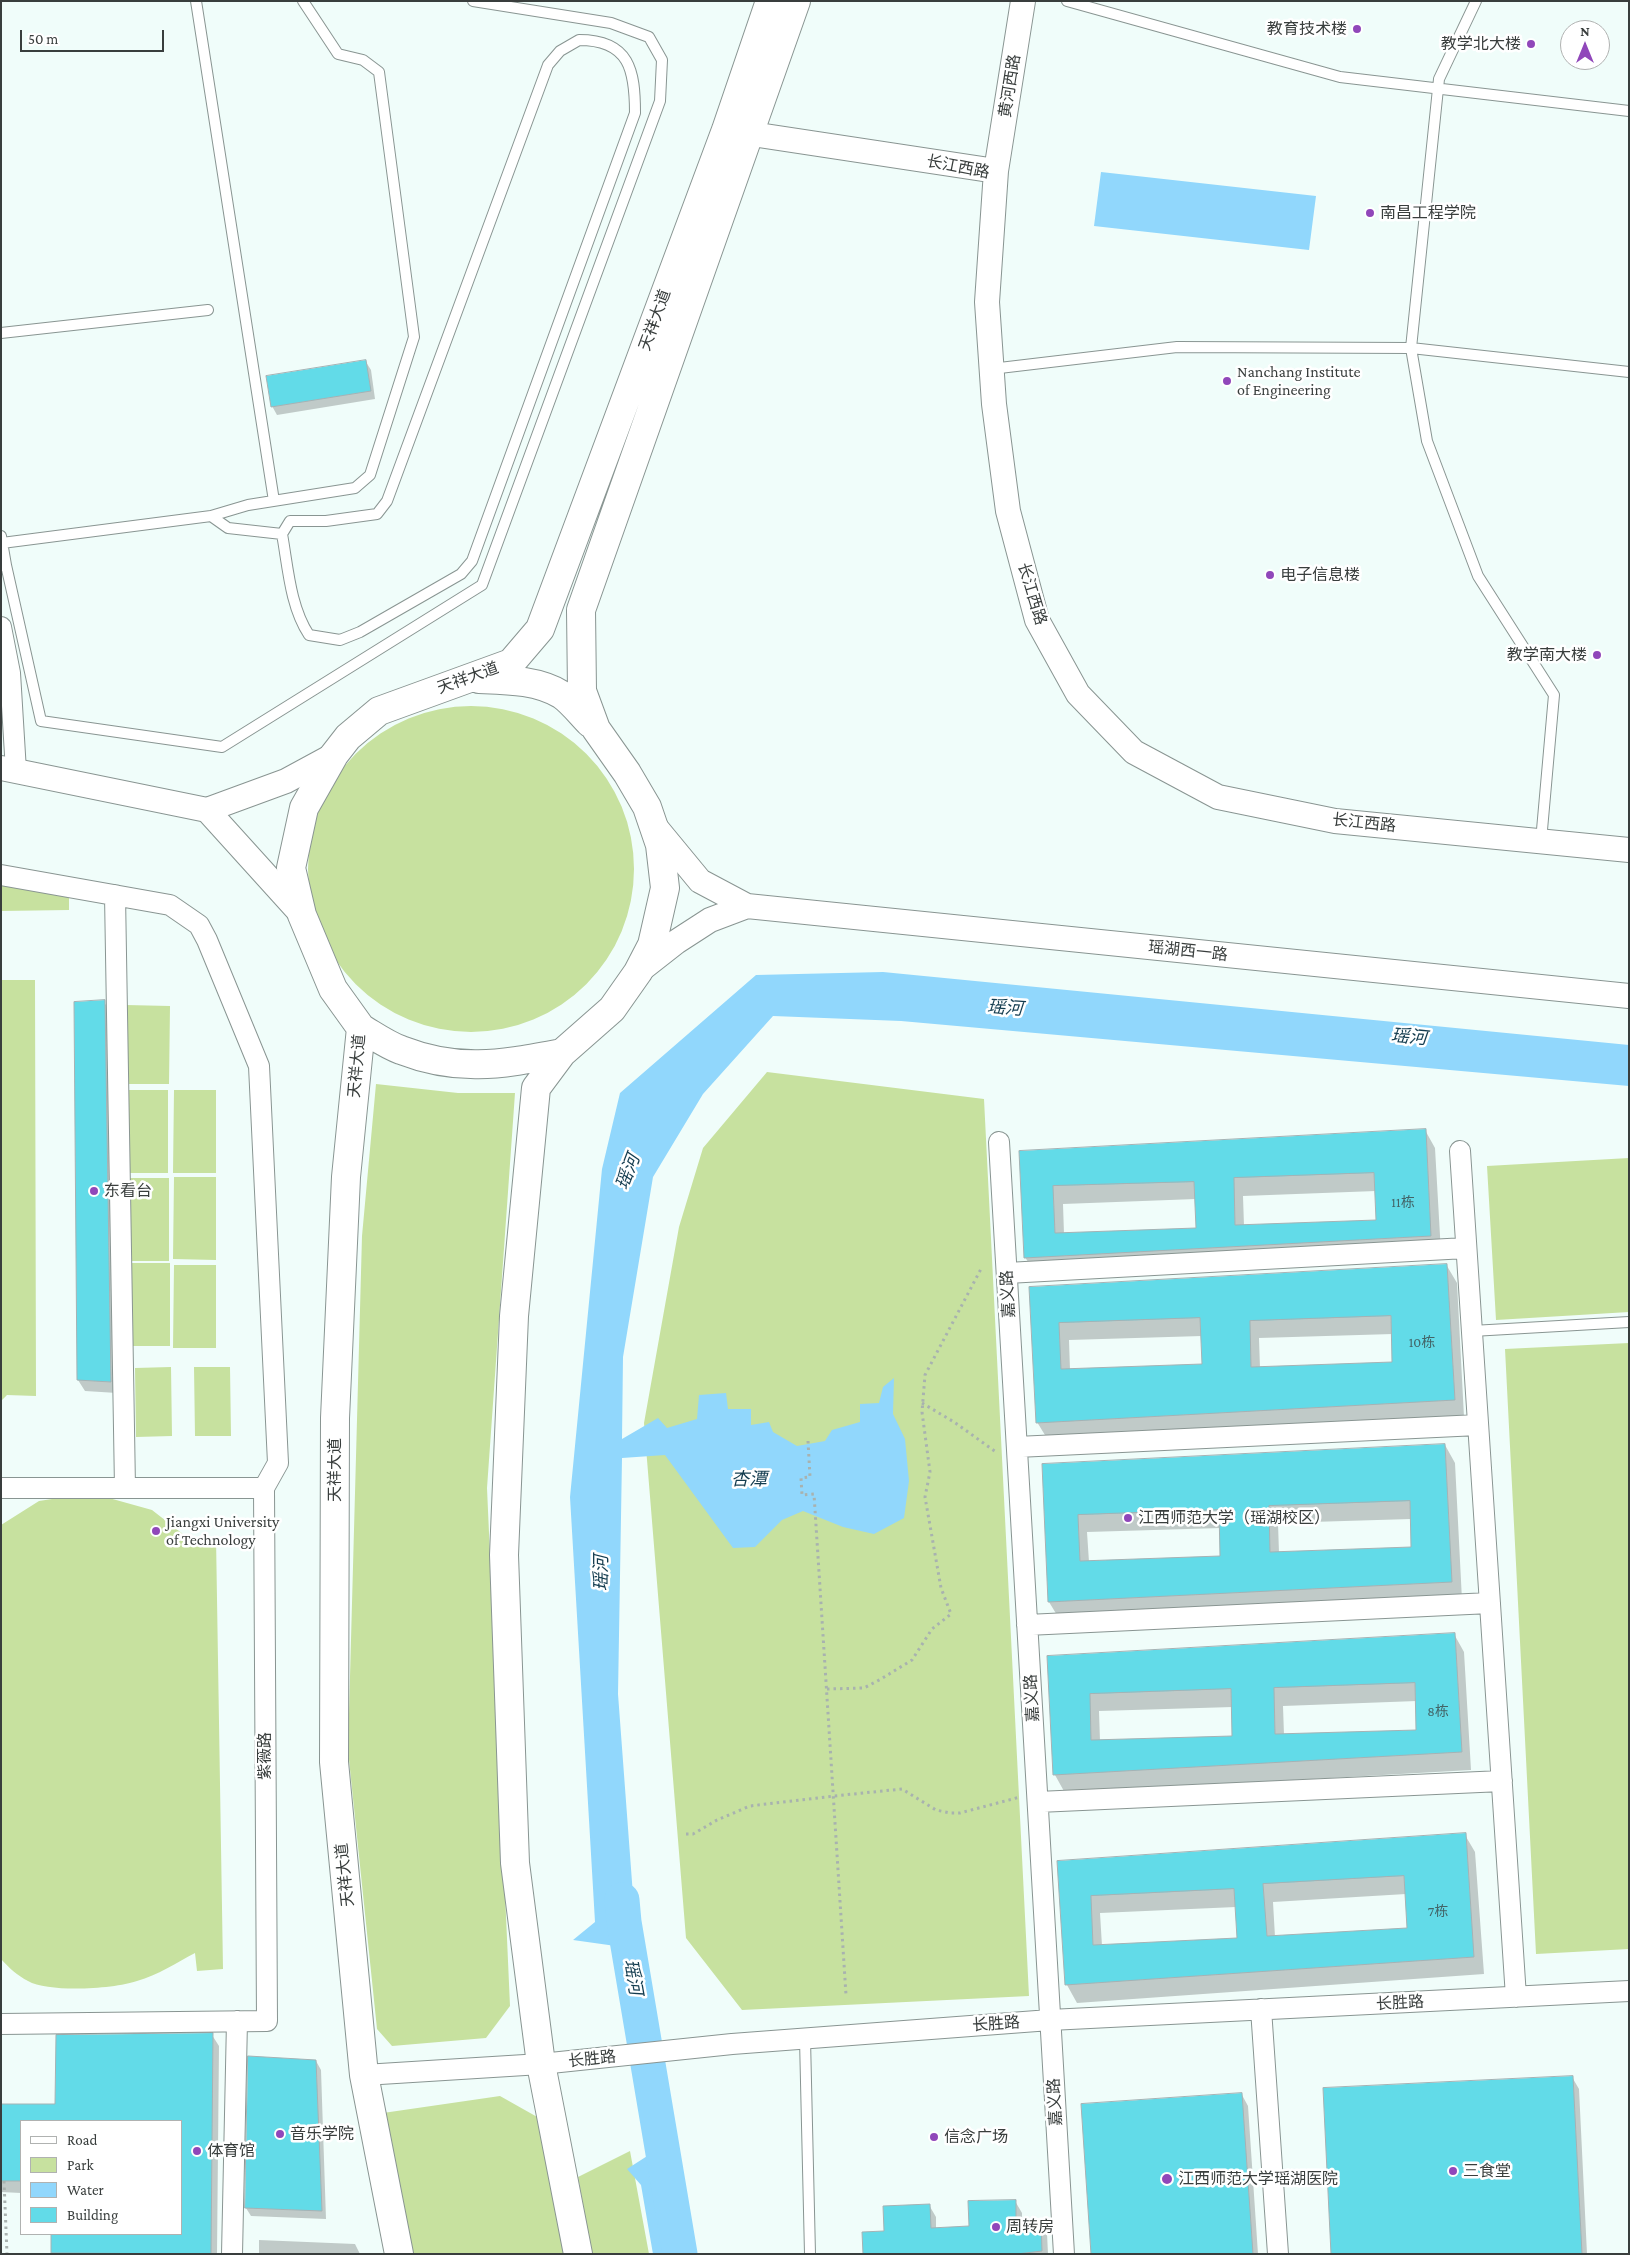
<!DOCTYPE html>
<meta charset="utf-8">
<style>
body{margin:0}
#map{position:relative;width:1630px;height:2255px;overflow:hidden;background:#f0fdfa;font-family:"Crimson Pro",serif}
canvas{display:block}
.frame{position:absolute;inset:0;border:2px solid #393e3d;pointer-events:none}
.legend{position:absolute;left:20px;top:2120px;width:162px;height:115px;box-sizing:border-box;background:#fff;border:1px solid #b0b2b1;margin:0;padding:6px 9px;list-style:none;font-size:15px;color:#393e3d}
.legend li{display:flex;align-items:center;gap:10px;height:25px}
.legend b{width:25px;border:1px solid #b0b2b1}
.north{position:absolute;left:1560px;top:20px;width:50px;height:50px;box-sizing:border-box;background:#fff;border:1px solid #b0b2b1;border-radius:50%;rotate:0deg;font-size:14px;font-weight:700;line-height:20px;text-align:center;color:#393e3d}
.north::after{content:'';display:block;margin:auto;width:18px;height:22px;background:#9047ba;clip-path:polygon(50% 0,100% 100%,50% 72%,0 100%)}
.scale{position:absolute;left:20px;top:30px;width:144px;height:22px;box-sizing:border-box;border:2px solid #393e3d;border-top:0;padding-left:6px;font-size:15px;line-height:18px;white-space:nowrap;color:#393e3d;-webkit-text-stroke:4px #fff;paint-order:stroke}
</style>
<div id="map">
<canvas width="1630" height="2255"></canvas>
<div class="frame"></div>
<ul class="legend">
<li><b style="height:6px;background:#fff"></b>Road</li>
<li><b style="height:14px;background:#c7e19f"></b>Park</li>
<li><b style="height:14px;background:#91d7fc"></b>Water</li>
<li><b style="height:14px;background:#62dbe8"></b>Building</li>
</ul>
<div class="north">N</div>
<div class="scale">50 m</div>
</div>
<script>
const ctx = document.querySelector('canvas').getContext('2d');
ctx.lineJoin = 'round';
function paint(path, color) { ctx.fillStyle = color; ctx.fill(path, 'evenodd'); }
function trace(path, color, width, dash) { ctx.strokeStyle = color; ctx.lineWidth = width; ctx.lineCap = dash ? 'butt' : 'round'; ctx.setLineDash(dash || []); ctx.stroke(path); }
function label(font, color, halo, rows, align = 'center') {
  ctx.font = font + ' "Crimson Pro","Noto Sans SC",serif'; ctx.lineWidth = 5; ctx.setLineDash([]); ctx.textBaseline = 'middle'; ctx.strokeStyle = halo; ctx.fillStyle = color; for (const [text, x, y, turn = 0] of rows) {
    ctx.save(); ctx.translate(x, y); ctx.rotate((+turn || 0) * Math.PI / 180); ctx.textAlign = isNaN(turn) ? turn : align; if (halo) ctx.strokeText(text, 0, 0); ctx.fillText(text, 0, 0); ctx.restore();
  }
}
const green = new Path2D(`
 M308 869a163 163 0 1 1 326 0a163 163 0 1 1-326 0Z
 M1 877 69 889V910L1 911Z
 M1 980H35L36 1396 7 1395 1 1401Z
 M126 1005 170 1006 169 1084H125Z
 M767 1072 984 1099 1029 1996 742 2010 686 1938 644 1423 679 1227 703 1148Z
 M376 1084 458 1093H515L487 1488 510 2006 486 2038 392 2046 377 2029 348 1750 362 1236Z
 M126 1090H168V1173H126Z
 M174 1090H216V1173H173Z
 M1629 1158V1312L1496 1320 1487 1166Z
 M174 1177H216V1260L173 1259Z
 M127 1178H169V1261H127Z
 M128 1263H170V1346H128Z
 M174 1265H216V1348H173Z
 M1629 1343V1949L1536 1954 1505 1349Z
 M171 1367 172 1436 136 1437 135 1368Z
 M194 1367H230L231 1436H195Z
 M91 1493 152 1510 188 1538 216 1537 223 1969 197 1971 195 1953C176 1963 158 1975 137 1981 114 1989 49 1993 28 1981 18 1976 8 1967 1 1959V1525L39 1501Z
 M500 2096 539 2118 565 2254H411L383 2113Z
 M630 2151 649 2254H592L578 2177Z`);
const water = new Path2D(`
 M1101 172 1316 196 1309 250 1094 226Z
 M883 972 1629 1045V1086L901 1021 773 1016 703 1094 653 1177 623 1357 622 1439 658 1418 667 1428 697 1419 699 1395 726 1393 728 1409H751V1425L769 1422 773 1432 797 1446 825 1441 832 1430 860 1422V1404L879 1403 883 1387 894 1378 893 1414 905 1439 909 1481 904 1518 874 1534 843 1527 803 1511 782 1520 755 1547 733 1548 665 1455 622 1458 618 1694 637 1949 573 1940 595 1922 570 1497 602 1169 620 1093 756 975Z
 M669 2142 696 2254H653L641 2185 627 2169Z`);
const shadow = new Path2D(`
 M366 362 371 370 375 399 277 415 272 406Z
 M104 1002 111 1013 117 1393 85 1391 78 1380Z
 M1425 1130 1435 1148 1441 1253 1036 1275 1025 1257 1020 1152ZM1376 1191 1377 1221 1244 1226 1243 1196ZM1196 1199 1197 1229 1064 1234 1063 1204Z
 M1447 1266 1457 1283 1464 1417 1048 1440 1037 1422 1030 1288ZM1393 1334V1363L1260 1368 1259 1338ZM1202 1336 1203 1366 1070 1370 1069 1340Z
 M1445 1445 1455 1463 1462 1600 1060 1620 1049 1602 1043 1465ZM1411 1519 1412 1548 1279 1553 1278 1523ZM1221 1528 1222 1557 1089 1562 1087 1532Z
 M1454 1634 1464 1652 1471 1770 1065 1793 1055 1775 1048 1657ZM1417 1701 1418 1731 1284 1735 1283 1706ZM1233 1707 1234 1737 1100 1741 1099 1711Z
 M1465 1835 1475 1852 1484 1974 1077 2003 1067 1985 1058 1862ZM1406 1894 1408 1929 1275 1937 1273 1902ZM1236 1907 1238 1939 1102 1946 1100 1913Z
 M212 2035 219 2046 217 2254H53V2234H181V2121H21V2193L1 2192V2105L56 2106Z
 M316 2061 321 2070 326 2219 251 2216 246 2208Z
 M1572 2077 1579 2089 1587 2254H1333Z
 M1242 2095 1248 2106 1258 2254H1092Z
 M1015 2201 1022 2213V2222L1041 2221 1047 2233 1048 2254H864L885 2232 929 2205 936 2217V2229L971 2227Z
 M259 2240 355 2244 360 2254H259Z`);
const river = new Path2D(`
 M622 1900 624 1922 680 2254`);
const building = new Path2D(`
 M366 360 371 391 271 407 266 376Z
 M105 1000 111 1382 77 1380 74 1002Z
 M1426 1129 1431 1236 1024 1258 1019 1151ZM1374 1173 1376 1220 1235 1225 1234 1178ZM1194 1182 1196 1228 1055 1233 1053 1186Z
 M1447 1264 1455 1400 1036 1423 1029 1287ZM1391 1316 1392 1362 1251 1367 1250 1321ZM1200 1318 1202 1364 1061 1369 1059 1323Z
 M1445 1444 1452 1582 1048 1602 1042 1464ZM1410 1501 1411 1547 1270 1552 1269 1506ZM1219 1510 1220 1556 1080 1561 1078 1515Z
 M1455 1633 1462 1752 1053 1775 1047 1656ZM1415 1683 1416 1730 1275 1734 1274 1688ZM1231 1689 1232 1736 1091 1740 1090 1694Z
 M1466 1833 1474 1957 1065 1985 1057 1861ZM1404 1876 1407 1928 1267 1936 1263 1884ZM1234 1889 1237 1938 1093 1945 1091 1896Z
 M213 2033 211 2254 51 2253V2234H181V2121H21V2181H1V2104H55L56 2035Z
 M248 2056 316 2060 322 2211 245 2208Z
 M1573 2076 1582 2254H1331L1323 2088Z
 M1242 2093 1253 2254H1091L1081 2104Z
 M1016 2200V2221L1041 2220 1042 2251 1017 2254H863L862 2232 884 2231 883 2206 930 2204 931 2228 969 2226 968 2201Z`);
const path = new Path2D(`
 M922 1403 954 1422 996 1452
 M808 1441 810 1477 801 1478 802 1495 814 1494 846 1995
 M827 1689 864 1688 881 1679 912 1660 932 1629 951 1614 941 1588 925 1497 930 1472 922 1412 925 1375 982 1267
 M686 1834H693L717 1820 750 1806 834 1796 902 1789 936 1810 950 1813H960L1020 1797
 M4 2181 7 2254`);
const service = new Path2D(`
 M196 1 274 501
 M1067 1 1340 77 1629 111
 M1476 1 1439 79 1411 348 1427 441 1478 576 1554 695 1541 841
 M579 40C630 40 635 71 635 113L472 561 461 574 360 632 340 640 309 635C290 606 288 567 282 534L290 521H326L377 514 387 501 548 65 560 51Z
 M1 333 208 310
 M991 369 1177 347 1411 348 1629 372
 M211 516 248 505 355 488 370 475 414 337 379 72 363 60 338 54 303 1
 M1 536 6 565 1 566
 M2 543 211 516 228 528 282 534
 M6 565 41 721 222 747 482 585 660 101 662 60 649 37 611 23 473 1
 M1472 1331 1629 1322
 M805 2039 810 2254`);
const minor = new Path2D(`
 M1 627 10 673 16 771
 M1 875 170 905 199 925 207 940 259 1066 278 1463 264 1488
 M115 895 125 1488
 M999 1142 1064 2254
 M1460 1151 1516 1997
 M1007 1273 1466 1248
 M1017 1447 1478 1425
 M1 1488H264L267 2021 1 2024
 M1027 1625 1490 1603
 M1038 1802 1502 1781
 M1261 2009 1278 2254
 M364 2075 541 2064 732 2044 1050 2020 1629 1991
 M232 2254 237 2021`);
const tertiary = new Path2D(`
 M732 131 996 171 987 302 994 404 1008 511 1037 620 1078 694 1134 752 1218 797 1335 821 1629 850
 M996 171 1023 1
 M1 768 207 810 286 781 334 755
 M207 810 302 915
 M747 906 1629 996
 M639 971 676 942 710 920 747 906 700 881 653 824`);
const primary = new Path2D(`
 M479 679C507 680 538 680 562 695 572 702 581 714 590 723
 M361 1028C373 1035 387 1045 401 1050 460 1073 502 1064 562 1053
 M399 2254 364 2075 334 1762 335 1418 346 1177 361 1028 333 989 302 915 291 868 304 808 334 755 348 737 379 711 511 663 540 629 726 130 770 1
 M578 2254 541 2064 515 1863 504 1555 514 1316 536 1088 562 1053 612 1009 638 972 652 945 665 888 660 845 647 807 627 773 596 729 582 691 581 610 796 1`);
const markers = [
 [1357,29,5,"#9047ba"],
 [1531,44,5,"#9047ba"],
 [1370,213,5,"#9047ba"],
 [1227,381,5,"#9047ba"],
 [1270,575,5,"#9047ba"],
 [1597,655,5,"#9047ba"],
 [94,1191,5,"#9047ba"],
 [1128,1518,5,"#9047ba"],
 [156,1531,5,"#9047ba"],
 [280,2134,5,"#9047ba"],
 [934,2137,5,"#9047ba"],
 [197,2151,5,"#9047ba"],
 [1453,2171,5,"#9047ba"],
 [1167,2179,6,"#9047ba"],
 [996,2227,5,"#9047ba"]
];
const numberNames = [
 ["11栋",1403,1203],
 ["10栋",1422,1343],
 ["8栋",1438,1712],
 ["7栋",1438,1912]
];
const poiNames = [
 ["教育技术楼",1347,29,"right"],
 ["教学北大楼",1521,44,"right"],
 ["南昌工程学院",1380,213],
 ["Nanchang Institute",1237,372],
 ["of Engineering",1237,390],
 ["电子信息楼",1280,575],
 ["教学南大楼",1587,655,"right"],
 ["东看台",104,1191],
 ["江西师范大学（瑶湖校区）",1138,1518],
 ["Jiangxi University",166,1522],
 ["of Technology",166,1540],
 ["音乐学院",290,2134],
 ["信念广场",944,2137],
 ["体育馆",207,2151],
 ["三食堂",1463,2171],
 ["江西师范大学瑶湖医院",1178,2179],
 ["周转房",1006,2227]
];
const streetNames = [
 ["黄河西路",1010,86,-81],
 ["长江西路",958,167,11],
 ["天祥大道",655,320,-70],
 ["长江西路",1032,594,73],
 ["天祥大道",468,678,-20],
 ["长江西路",1364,823,6],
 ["瑶湖西一路",1188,951,6],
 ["天祥大道",357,1066,-85],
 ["嘉义路",1008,1294,-93],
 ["天祥大道",335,1470,-90],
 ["嘉义路",1032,1698,-93],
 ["紫薇路",265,1756,-90],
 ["天祥大道",345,1875,-96],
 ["长胜路",1400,2003,-3],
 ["长胜路",996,2024,-4],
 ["长胜路",592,2059,-6],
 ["嘉义路",1055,2102,-93]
];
const waterNames = [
 ["瑶河",1005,1008,4],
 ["瑶河",1409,1037,5],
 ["瑶河",628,1172,-69],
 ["杏潭",749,1479],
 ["瑶河",601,1573,-90],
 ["瑶河",633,1977,80]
];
paint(green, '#c7e19f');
paint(water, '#91d7fc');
paint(shadow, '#0003');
trace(river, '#91d7fc', 35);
paint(building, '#62dbe8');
trace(building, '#a5b2b4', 1);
trace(service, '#899592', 12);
trace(minor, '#899592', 22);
trace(tertiary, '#899592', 26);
trace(primary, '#899592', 30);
trace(path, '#a8b2af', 3, [2.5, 4]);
trace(service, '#fff', 10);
trace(minor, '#fff', 20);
trace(tertiary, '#fff', 24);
trace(primary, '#fff', 28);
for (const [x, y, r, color] of markers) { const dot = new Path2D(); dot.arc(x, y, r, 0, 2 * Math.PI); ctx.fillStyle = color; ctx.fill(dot); trace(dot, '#fff', 2); }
label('14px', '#436568', null, numberNames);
label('16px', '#393e3d', '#fff', poiNames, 'left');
label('16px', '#393e3d', '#fff', streetNames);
label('italic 18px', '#133c4f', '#fff', waterNames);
</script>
